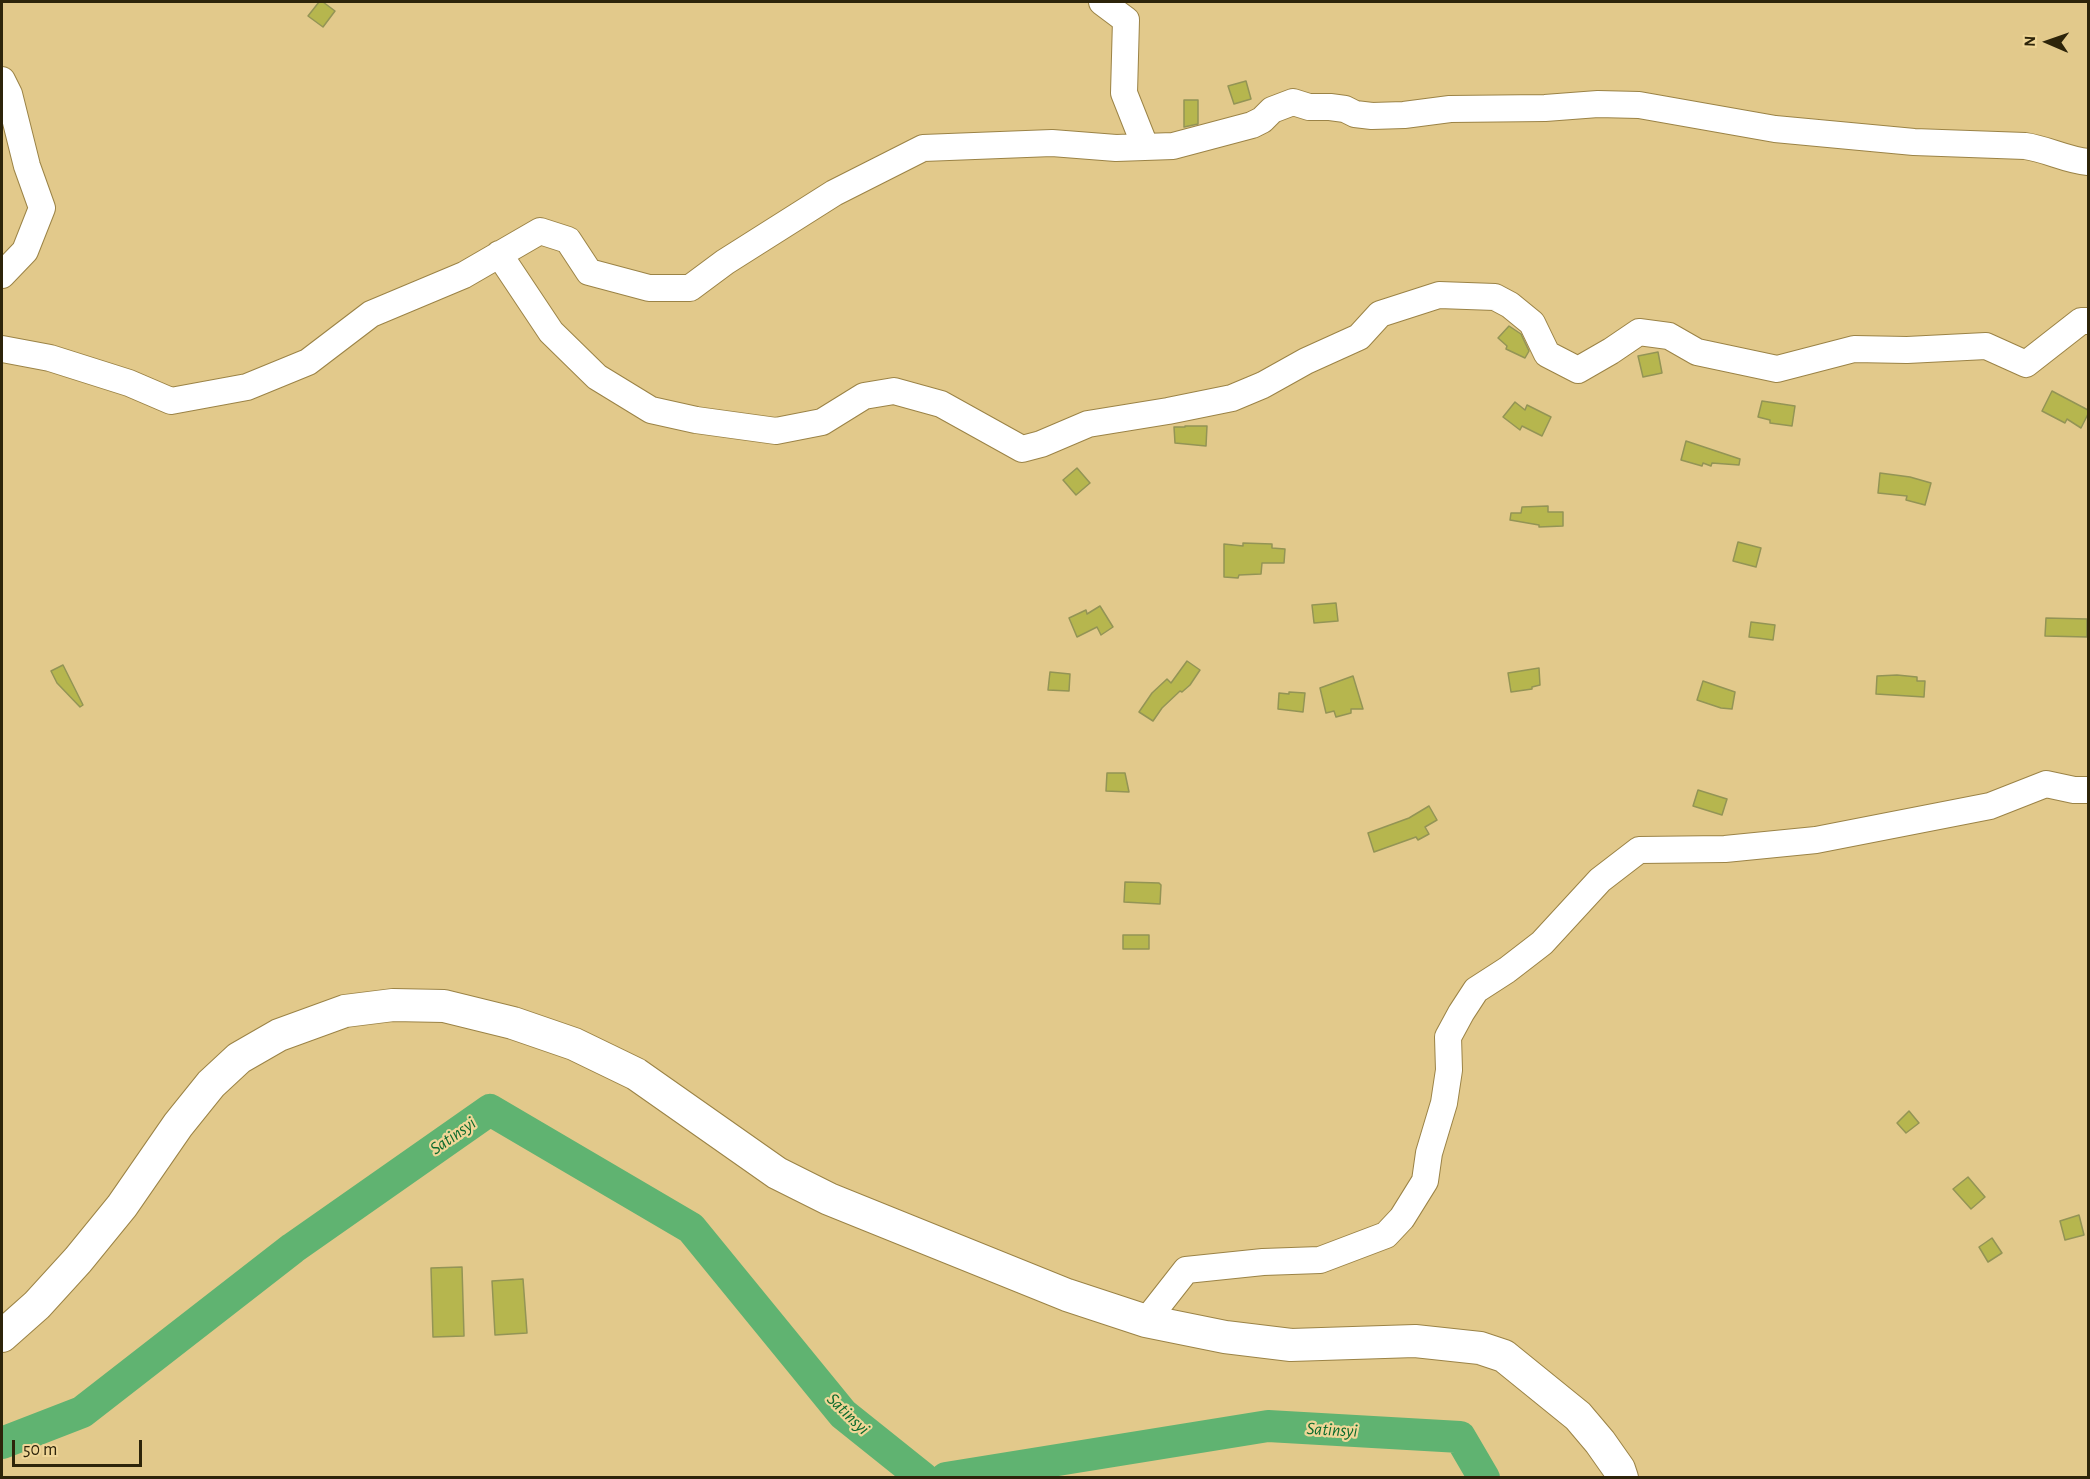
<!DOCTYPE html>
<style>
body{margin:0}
#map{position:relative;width:2090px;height:1479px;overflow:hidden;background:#e2c98b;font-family:"Alegreya Sans",sans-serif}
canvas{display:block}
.frame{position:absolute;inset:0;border:3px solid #2d240a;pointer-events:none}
.north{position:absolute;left:2018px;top:12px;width:60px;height:60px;-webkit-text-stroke:4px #efd697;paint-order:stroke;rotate:272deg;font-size:16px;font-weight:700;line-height:24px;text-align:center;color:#2d240a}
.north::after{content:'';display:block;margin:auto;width:21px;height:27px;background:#2d240a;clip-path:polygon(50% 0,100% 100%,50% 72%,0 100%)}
.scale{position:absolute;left:12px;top:1440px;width:130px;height:27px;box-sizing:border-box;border:3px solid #2d240a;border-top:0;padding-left:8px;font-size:18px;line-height:21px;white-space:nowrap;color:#2d240a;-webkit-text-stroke:4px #efd697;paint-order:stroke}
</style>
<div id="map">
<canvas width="2090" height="1479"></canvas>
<div class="frame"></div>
<div class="north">N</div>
<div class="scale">50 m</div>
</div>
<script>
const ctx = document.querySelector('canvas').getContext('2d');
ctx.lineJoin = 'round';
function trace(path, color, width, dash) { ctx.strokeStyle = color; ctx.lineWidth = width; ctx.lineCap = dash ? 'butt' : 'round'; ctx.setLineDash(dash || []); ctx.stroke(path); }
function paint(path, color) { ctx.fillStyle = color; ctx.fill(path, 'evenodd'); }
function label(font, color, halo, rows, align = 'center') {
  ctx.font = font + ' "Alegreya Sans",sans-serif'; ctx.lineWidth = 4.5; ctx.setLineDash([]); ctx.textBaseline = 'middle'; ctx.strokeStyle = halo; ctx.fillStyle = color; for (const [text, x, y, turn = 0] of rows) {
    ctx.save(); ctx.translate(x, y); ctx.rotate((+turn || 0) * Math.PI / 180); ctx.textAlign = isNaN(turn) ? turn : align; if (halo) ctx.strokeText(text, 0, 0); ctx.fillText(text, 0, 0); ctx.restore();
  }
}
const river = new Path2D(`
 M2 1443 82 1412 293 1248 490 1110 691 1228 843 1414 923 1478
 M946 1478 1268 1426 1460 1437 1484 1478`);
const building = new Path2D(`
 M319 2H323L335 11 323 27 308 16Z
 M1246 81 1251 99 1234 104 1228 86Z
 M1184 100H1198V124L1184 127Z
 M1509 326 1521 334 1529 351 1525 358 1506 349 1507 346 1498 338Z
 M1658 352 1662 373 1643 377 1638 356Z
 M2052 391 2088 410V414L2081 428 2067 419 2065 423 2042 411Z
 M1762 401 1795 406 1792 426 1770 423V420L1758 417Z
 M1515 402 1525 410 1527 405 1551 417 1542 436 1522 426 1520 430 1503 417Z
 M1185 426H1207L1206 446 1175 443 1174 427H1185Z
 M1686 441 1740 459 1739 465 1712 463 1711 466 1703 463 1702 466 1681 460Z
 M1077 468 1090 483 1076 495 1063 480Z
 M1880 473 1910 477 1931 483 1925 505 1906 500 1907 496 1878 493Z
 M1548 506V512H1563V526L1539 527V525L1510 520 1511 513H1521L1522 507Z
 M1738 542 1761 548 1756 567 1733 561Z
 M1243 543 1272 544V548L1285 549 1284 563H1262L1261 574 1239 575 1238 578 1224 577V544L1243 546Z
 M1336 603 1338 621 1314 623 1312 605Z
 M1100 606 1113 627 1101 635 1097 627 1077 637 1069 618 1086 610 1087 614Z
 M2046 618 2087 619V637L2045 636Z
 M1751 622 1775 625 1773 640 1749 637Z
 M1187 661 1200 670 1190 685 1182 692 1180 691 1162 708 1153 721 1139 712 1152 693 1167 679 1171 683Z
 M63 665 83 705 80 707 57 683 51 671Z
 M1539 668 1540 685 1532 687V689L1511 692 1508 673Z
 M1050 672 1070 674 1069 691 1048 690Z
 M1897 675 1917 677V681H1925L1924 697 1876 694 1877 676Z
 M1353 676 1363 709H1351V713L1336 717 1334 711 1326 713 1320 688Z
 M1703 681 1735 692 1732 709 1721 708 1697 700Z
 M1289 692 1305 693 1303 712 1278 709 1279 693 1289 694Z
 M1107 773H1125L1129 792 1106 791Z
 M1698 790 1727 799 1722 815 1693 806Z
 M1429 806 1437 820 1425 827 1429 834 1418 840 1416 837 1374 852 1368 833 1409 818Z
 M1125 882 1159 883 1161 885 1160 904 1124 902Z
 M1123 935H1149V949H1123Z
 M1909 1111 1919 1123 1906 1133 1897 1123Z
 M1968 1177 1985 1197 1971 1209 1953 1189Z
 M2079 1215 2084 1235 2065 1240 2060 1221Z
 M1992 1238 2002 1253 1988 1262 1979 1247Z
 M462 1267 464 1336 433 1337 431 1268Z
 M523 1279 527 1333 495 1335 492 1281Z`);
const minor = new Path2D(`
 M1102 2 1126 20 1124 93 1145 146
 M2 80 9 94 27 166 42 208 25 251 2 275
 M499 254 551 332 597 377 651 410 696 420 776 431 822 422 864 396 894 391 941 404 1022 449 1041 444 1088 424 1168 411 1232 398 1263 385 1306 361 1359 337 1380 314 1439 295 1495 297 1510 305 1532 323 1547 354 1578 370 1611 351 1639 332 1669 336 1697 352 1777 369 1854 349 1907 350 1986 346 2026 364 2081 321H2088
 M2 349 50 358 129 383 171 401 247 387 308 362 371 314 464 275 540 231 568 240 589 272 649 288H690L725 262 834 193 923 148 1052 143 1116 148 1173 146 1252 125 1262 120 1272 110 1293 102 1309 107H1330L1345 109 1355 114 1372 116 1404 115 1450 109 1545 108 1598 104 1639 105 1775 129 1914 142 2025 146C2047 149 2066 160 2088 162
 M1146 1321 1186 1270 1263 1262 1320 1260 1386 1235 1402 1218 1425 1181 1429 1153 1444 1103 1449 1070 1448 1037 1461 1013 1476 990 1507 970 1542 943 1600 880 1639 850 1725 849 1816 840 1990 806 2046 784 2074 790H2088`);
const major = new Path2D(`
 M2 1336 37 1305 78 1260 122 1206 178 1125 211 1084 239 1058 279 1035 345 1011 393 1005 444 1006 513 1023 574 1044 636 1074 777 1173 829 1199 1067 1295 1146 1321 1225 1337 1291 1345 1415 1341 1480 1348 1504 1356 1578 1416 1600 1442 1619 1469 1622 1478`);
const waterNames = [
 ["Satinsyi",453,1136,-35],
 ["Satinsyi",848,1414,44],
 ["Satinsyi",1332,1430,3]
];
trace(river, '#60b371', 32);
paint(building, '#b6b64e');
trace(building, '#939455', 1.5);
trace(minor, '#9b8346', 28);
trace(major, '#9b8346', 34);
trace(minor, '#fff', 26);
trace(major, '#fff', 32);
label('italic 18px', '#0b6a2d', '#efd697', waterNames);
</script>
